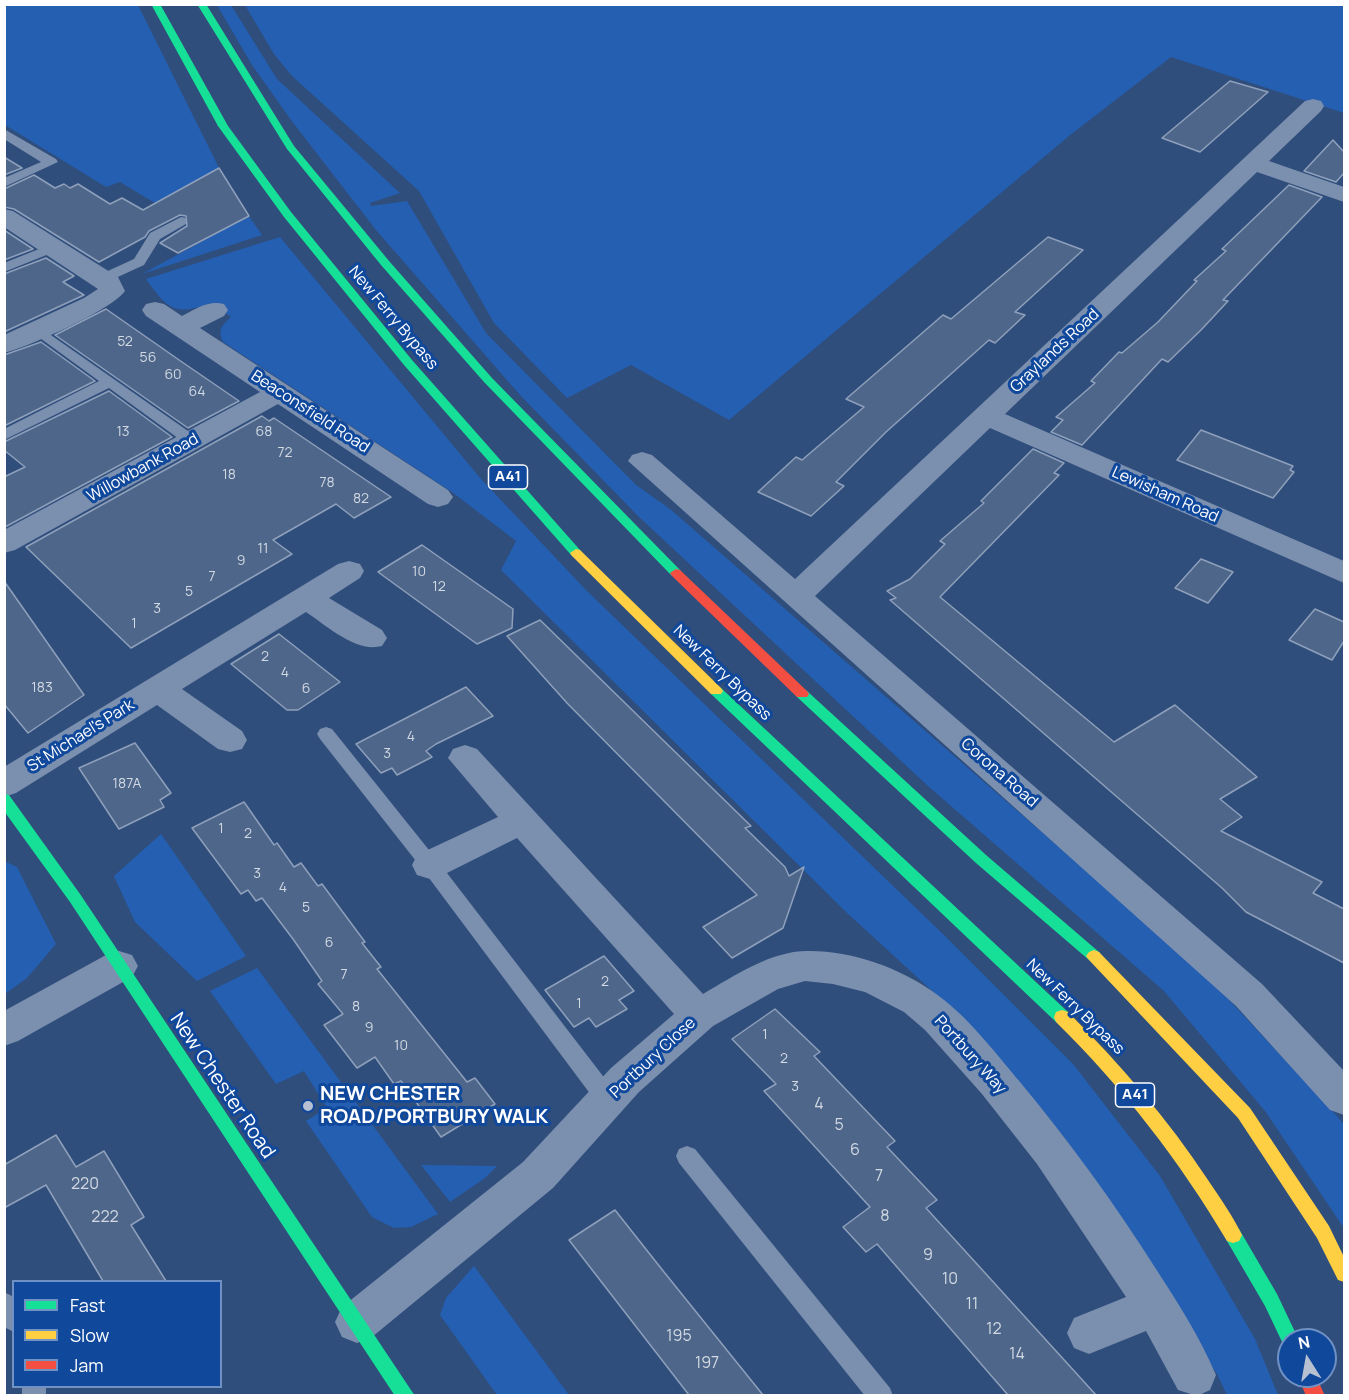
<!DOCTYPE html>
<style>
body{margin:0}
#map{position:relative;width:1349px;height:1400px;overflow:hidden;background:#304e7c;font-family:Manrope,sans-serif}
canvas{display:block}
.frame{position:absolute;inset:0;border:6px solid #fff;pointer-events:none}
.legend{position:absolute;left:12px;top:1280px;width:210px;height:108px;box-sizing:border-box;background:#10489c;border:2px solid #7091c4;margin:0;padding:8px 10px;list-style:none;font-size:18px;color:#fff}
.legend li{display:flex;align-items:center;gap:12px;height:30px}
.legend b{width:30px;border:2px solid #7091c4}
.north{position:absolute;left:1277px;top:1328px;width:60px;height:60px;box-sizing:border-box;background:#10489c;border:2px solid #7091c4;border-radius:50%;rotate:349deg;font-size:16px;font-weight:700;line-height:24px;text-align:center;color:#fff}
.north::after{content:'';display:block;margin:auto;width:21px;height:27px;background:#b7c1d1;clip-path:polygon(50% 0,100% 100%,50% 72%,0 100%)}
</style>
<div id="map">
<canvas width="1349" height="1400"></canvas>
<div class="frame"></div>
<ul class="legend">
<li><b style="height:8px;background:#16e098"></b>Fast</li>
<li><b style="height:8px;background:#ffcf43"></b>Slow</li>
<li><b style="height:8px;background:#f24e42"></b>Jam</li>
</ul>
<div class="north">N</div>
</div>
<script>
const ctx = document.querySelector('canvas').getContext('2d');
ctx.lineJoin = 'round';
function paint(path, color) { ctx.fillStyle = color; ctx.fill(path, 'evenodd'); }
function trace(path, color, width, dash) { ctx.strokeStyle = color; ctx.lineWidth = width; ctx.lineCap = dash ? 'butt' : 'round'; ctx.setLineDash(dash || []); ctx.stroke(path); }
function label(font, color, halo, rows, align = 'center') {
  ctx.font = font + ' Manrope,sans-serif'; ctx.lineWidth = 6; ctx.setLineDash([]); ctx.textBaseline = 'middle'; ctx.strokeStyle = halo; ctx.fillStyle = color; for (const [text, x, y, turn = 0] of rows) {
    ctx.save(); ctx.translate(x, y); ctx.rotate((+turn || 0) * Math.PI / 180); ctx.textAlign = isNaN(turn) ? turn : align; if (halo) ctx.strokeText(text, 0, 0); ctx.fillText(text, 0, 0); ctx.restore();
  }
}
const green = new Path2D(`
 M4 5H138L219 168 155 203 120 182 106 187 5 125Z
 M217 5H231L277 79 400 193 370 203 371 206 407 201 486 333 636 485 670 509 1205 974 1337 1116 1344 1125V1228L1265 1111 1164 991 928 786 639 517 520 395 376 230 291 120 252 65Z
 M245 5H1344V113L1171 57 1069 136 729 420 631 365 567 398 494 323 419 191 292 76 274 54Z
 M249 216 262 235 142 274Z
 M280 237 480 478 587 591 945 936 1073 1064 1160 1176 1255 1339 1278 1395H1227L1217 1374 1055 1126 966 1022 845 911 501 570 516 541 452 492 223 342C217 330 223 324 231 317L211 303C174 317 167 308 146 279Z
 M161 834 246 956 197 981 135 922 114 876Z
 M4 861 17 867 56 944 27 978 5 994Z
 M257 968 438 1214 411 1227 394 1228 372 1217 306 1121 327 1108 304 1071 276 1084 210 991Z
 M421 1165 497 1166 485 1178 450 1202Z
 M474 1266 569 1395H497L440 1315 446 1298Z`);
const building = new Path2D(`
 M1230 81 1268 92 1200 152 1162 138Z
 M1333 140 1344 152V173L1336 182 1304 171Z
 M4 157 22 168 4 175Z
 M219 168 249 216 178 253 160 243 187 226 186 216 180 215 149 231 145 237 99 262 14 209 4 207V189L34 175 55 188 64 184 70 188 78 184 110 204 122 198 143 210Z
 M1289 185 1322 197 1223 300 1228 301 1202 329 1168 362 1162 359 1082 445 1051 432 1063 420 1056 417 1095 383 1091 381 1119 352 1122 353 1158 322 1197 281 1194 280 1226 251 1222 249Z
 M4 230 33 249 4 260Z
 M1048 237 1083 250 1015 312 1025 315 995 343 989 340 886 432 836 482 844 486 811 516 758 492 796 457 802 460 864 407 846 399 943 315 951 319Z
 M46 258 74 276 63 282 84 295 4 332V274Z
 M106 309 182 362 239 401 188 428 55 335Z
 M41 342 95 381 4 426V355Z
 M109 391 172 437 5 527 4 477 25 467 4 450V442Z
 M262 416 269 421 274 418 391 497 354 518 336 504 273 540 292 554 131 648 26 547Z
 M1201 430 1293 466 1290 470 1294 472 1273 498 1177 460Z
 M1033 449 1064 463 1054 473 1059 475 940 597 1114 742 1175 705 1257 777 1220 799 1242 817 1221 831 1322 882 1313 893 1344 909V963L1246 912 1222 888 890 600 896 598 887 591 910 579 945 544 940 541 984 503 981 501Z
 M422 545 513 609 512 628 477 644 378 572Z
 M1201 559 1233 572 1208 603 1175 588Z
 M4 581 84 695 28 733 4 704Z
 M1315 609 1344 622V641L1332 660 1289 640Z
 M540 620 751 826 745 828 785 867 789 876 804 867 783 928 732 958 703 927 757 895 567 703 507 636Z
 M279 634 340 682 298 710H287L231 664Z
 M466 687 493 716 436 744 426 751 432 757 397 775 392 768 381 773 356 744Z
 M135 743 171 793 160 800 164 807 119 829 79 768Z
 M244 802 274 845 277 843 294 867 301 863 318 886 322 884 365 942 362 943 381 967 377 969 467 1082 475 1078 495 1104 441 1137 401 1081 394 1084 375 1057 357 1068 324 1025 343 1014 318 984 322 981 293 939 262 898 256 901 248 890 241 894 192 828Z
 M604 956 634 991 619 1000 627 1009 596 1027 589 1018 574 1027 545 990Z
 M775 1009 820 1052 814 1056 895 1141 887 1147 937 1200 926 1208 1096 1395H1008L877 1244 866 1252 843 1227 870 1207 764 1091 776 1084 732 1039Z
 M56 1135 76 1167 104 1151 144 1217 131 1225 166 1281H103L46 1185 4 1208V1165Z
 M615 1210 664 1272 763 1395H689L569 1240Z`);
const lane = new Path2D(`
 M4 129 56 159 58 162 4 187V178L41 162 4 139Z
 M181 217 186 218V224L160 239 144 265 109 281H99V275L134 259 150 233Z
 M54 243 61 247 59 250 4 272V263Z
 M38 326 198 438 200 441 198 444H186L109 388 4 440V429L99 381 33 333 31 330Z
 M326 727 332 729 437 860 616 1093 619 1100 616 1107 608 1109 600 1107 423 870 320 739 317 734 320 729Z
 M687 1146 695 1149 890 1388 893 1396H865L679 1163 676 1156 679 1149Z
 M4 1292 14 1297V1332L4 1327Z
 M22 1386H46V1396H22Z`);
const street = new Path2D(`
 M1313 99 1321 101 1324 106 1321 111 1269 161 1344 187V202L1257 172 1005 414 1344 561V583L990 428 815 596 1262 984 1344 1071V1115L1330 1110 1236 1006 628 461 632 455 642 452 652 455 795 579 1305 101Z
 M4 209 13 211 118 277 125 291C112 310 28 347 4 353V335L84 298 98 289 4 227Z
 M155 302 164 304 182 316C196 309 208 300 224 304L228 310 224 316 200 328 448 490 453 497 448 504 438 507 428 504 278 404 15 550 4 553V530L260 392 146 316 142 310 146 304Z
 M349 561 360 564 364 571 360 578 329 598 382 630 387 638 382 646C356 653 327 626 306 612L182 689 242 731 247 740 242 749 230 752 218 749 157 705 16 793 4 797V767L338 564Z
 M465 745 477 749 703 994C734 976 771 951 807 951 849 950 898 967 932 991 966 1014 993 1050 1020 1082 1069 1141 1115 1204 1156 1269 1178 1303 1200 1337 1216 1375L1210 1390 1197 1396 1178 1390 1146 1331 1089 1354 1074 1348 1067 1333 1074 1318 1126 1297 1037 1164 982 1094 925 1030 904 1012 865 992 833 984 805 981 778 989 713 1026 639 1092 553 1188 372 1337 357 1343 342 1337 335 1322 342 1307 523 1162 611 1068 674 1014 517 838 443 875 430 879 417 875 412 865 417 855 498 817 448 758 453 749Z
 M119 951 132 955 138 966 132 977 18 1041 4 1046V1011L106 955Z`);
const fast = new Path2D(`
 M151 4H160L228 126 291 212 412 360 580 550 582 553 580 556H572L404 365 284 217 218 126Z
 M197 4H206L294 146 389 261 492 378 680 570 682 573 680 576H672L484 382 381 265 287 149Z
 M716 686 721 688 1068 1012 1070 1017 1068 1022 1062 1024 1056 1022 711 694 709 691 711 688Z
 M802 689 807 691 986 855 1099 952 1102 956 1099 960 1094 962 1089 960 976 863 797 697 795 694 797 691Z
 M4 794 9 795 80 894 415 1396H395L70 902 4 811Z
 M1233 1227 1239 1229 1277 1294 1296 1334 1299 1340H1289V1348L1284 1346 1265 1306 1227 1241 1224 1235 1227 1229Z`);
const slow = new Path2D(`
 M576 549 580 550 721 688 723 691 721 694H711L572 556 570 553Z
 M1094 950 1099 952 1250 1108 1329 1226 1344 1257V1282L1338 1280 1317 1238 1238 1118 1089 960 1086 956 1089 952Z
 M1062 1010 1068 1012C1120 1064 1168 1119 1208 1180 1220 1198 1233 1216 1242 1235L1239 1241 1233 1243 1227 1241C1179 1160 1123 1088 1056 1022L1054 1017 1056 1012Z`);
const jam = new Path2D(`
 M676 569 680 570 807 691 809 694 807 697H797L672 576 670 573Z
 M1298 1376H1316L1325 1396H1306Z`);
const markers = [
 [308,1106,6,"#b7c1d1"]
];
const numberNames = [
 ["52",125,342],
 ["56",148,358],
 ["60",173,375],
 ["64",197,392],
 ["13",123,432],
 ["68",264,432],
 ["72",285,453],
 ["18",229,475],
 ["78",327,483],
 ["82",361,499],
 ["11",263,549],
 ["9",241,561],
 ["10",419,572],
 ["7",212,577],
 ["12",439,587],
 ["5",189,592],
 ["3",157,609],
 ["1",134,624],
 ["2",265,657],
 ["4",285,673],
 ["183",42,688],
 ["6",306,689],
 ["4",411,737],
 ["3",387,754],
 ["187A",127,784],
 ["1",221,829],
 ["2",248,834],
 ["3",257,874],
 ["4",283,888],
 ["5",306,908],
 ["6",329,943],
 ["7",344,975],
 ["2",605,982],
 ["1",579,1004],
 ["8",356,1007],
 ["9",369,1028],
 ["1",765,1035],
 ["10",401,1046],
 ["2",784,1059],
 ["3",795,1087]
];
const shields = [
 [508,477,39],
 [1135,1095,39]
];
const shieldNames = [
 ["A41",508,477],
 ["A41",1135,1095]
];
const streetNames = [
 ["New Ferry Bypass",393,318,50],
 ["Graylands Road",1055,351,-43],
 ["Beaconsfield Road",310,412,33],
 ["Willowbank Road",143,468,-29],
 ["Lewisham Road",1165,495,24],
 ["New Ferry Bypass",722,673,44],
 ["St Michael's Park",81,736,-32],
 ["Corona Road",999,773,41],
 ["New Ferry Bypass",1075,1007,44],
 ["Portbury Way",970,1055,48],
 ["Portbury Close",653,1058,-43]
];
const nearNumbernames = [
 ["4",819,1105],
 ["5",839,1126],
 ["6",855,1151],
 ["7",879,1177],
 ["220",85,1185],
 ["8",885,1217],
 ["222",105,1218],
 ["9",928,1256],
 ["10",950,1280],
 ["11",972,1305],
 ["12",994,1330],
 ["195",679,1337],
 ["14",1017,1355],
 ["197",707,1364]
];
const nearStreetnames = [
 ["New Chester Road",222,1086,56]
];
const nearPoinames = [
 ["NEW CHESTER",320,1094],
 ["ROAD/PORTBURY WALK",320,1117]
];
paint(green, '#245fb2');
paint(building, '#4d668a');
trace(building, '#8fa0bb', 1.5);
paint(lane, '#7b8fae');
paint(street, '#7b8fae');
paint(fast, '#16e098');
paint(slow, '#ffcf43');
paint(jam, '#f24e42');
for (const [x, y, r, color] of markers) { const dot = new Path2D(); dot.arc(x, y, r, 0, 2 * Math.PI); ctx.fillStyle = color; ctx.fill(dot); trace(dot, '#10489c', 2); }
label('14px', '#d2d9e2', null, numberNames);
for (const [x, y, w] of shields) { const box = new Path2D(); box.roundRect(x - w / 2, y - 12, w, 24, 4.5); ctx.fillStyle = '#10489c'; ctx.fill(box); trace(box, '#fff', 1.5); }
label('bold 15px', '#fff', null, shieldNames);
label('16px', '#fff', '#10489c', streetNames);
label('16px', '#d2d9e2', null, nearNumbernames);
label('20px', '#fff', '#10489c', nearStreetnames);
label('bold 20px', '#fff', '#10489c', nearPoinames, 'left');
</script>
